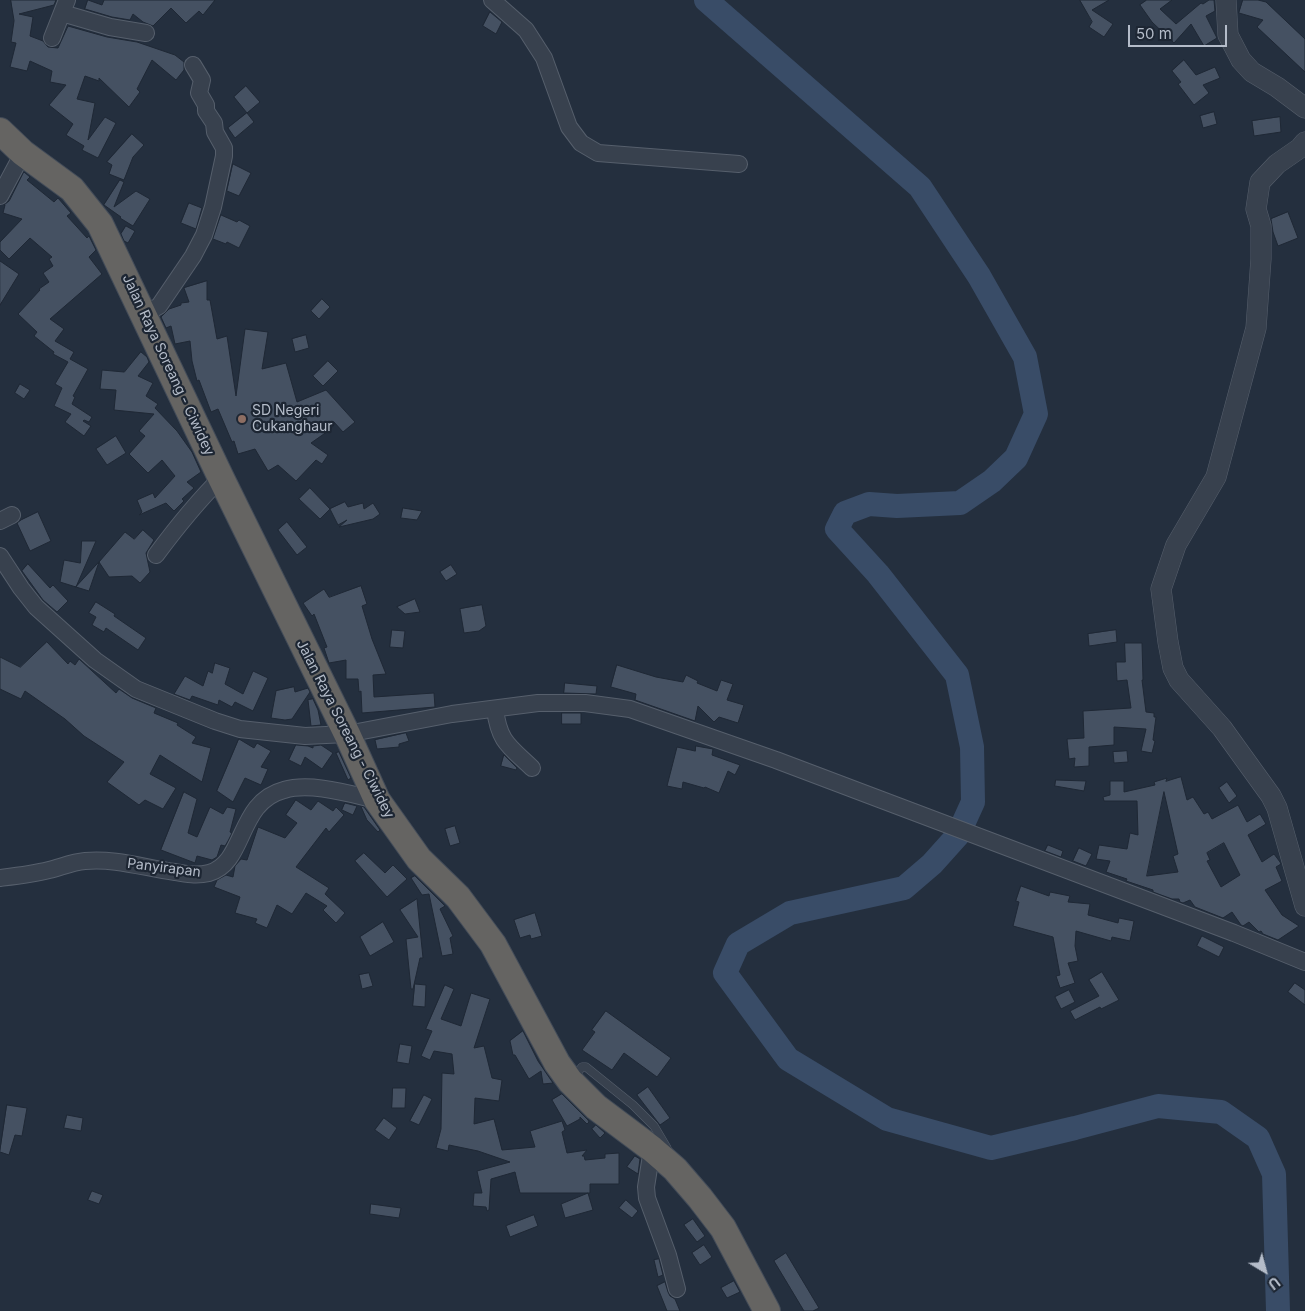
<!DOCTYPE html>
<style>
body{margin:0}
#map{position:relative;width:1305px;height:1311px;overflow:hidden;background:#242f3e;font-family:Inter,sans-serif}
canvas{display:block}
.north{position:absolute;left:1240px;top:1246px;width:50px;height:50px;-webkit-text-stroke:4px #1d2633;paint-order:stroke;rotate:143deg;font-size:14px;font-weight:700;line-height:20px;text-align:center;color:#b4bcc9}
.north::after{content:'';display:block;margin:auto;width:18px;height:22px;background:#b4bcc9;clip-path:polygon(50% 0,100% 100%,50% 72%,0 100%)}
.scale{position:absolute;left:1128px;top:25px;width:99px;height:22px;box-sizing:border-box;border:2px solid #b4bcc9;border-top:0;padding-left:6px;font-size:15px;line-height:18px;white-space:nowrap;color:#b4bcc9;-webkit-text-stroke:4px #1d2633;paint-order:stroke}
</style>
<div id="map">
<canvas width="1305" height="1311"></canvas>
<div class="north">U</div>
<div class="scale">50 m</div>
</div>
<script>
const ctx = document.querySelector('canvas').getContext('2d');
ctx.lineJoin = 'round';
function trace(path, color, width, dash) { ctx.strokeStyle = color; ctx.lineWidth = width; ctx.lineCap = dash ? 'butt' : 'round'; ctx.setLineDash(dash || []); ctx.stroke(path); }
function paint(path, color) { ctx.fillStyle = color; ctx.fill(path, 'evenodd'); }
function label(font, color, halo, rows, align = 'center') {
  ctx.font = font + ' Inter,sans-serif'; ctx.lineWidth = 4.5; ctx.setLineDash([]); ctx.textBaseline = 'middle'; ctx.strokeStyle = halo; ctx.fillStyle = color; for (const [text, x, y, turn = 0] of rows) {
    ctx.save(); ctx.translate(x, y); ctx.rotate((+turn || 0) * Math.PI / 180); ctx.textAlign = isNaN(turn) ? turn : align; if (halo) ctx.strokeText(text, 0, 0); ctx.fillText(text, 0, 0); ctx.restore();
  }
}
const river = new Path2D(`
 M706 0 920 187 979 276 1025 357 1036 414 1016 458 992 481 960 503 897 506 869 504 845 513 837 529 878 574 957 675 972 747 973 802 958 835 932 864 904 888 790 913 738 944 725 973 788 1059 887 1119 991 1148 1075 1128 1158 1106 1221 1112 1258 1138 1274 1174 1278 1311`);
const building = new Path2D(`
 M11 0H56L54 5 19 14 33 17 30 36 43 41 48 47 58 48 68 26 107 37 137 42 175 55 184 62V70L176 80 152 60 137 89 140 92 129 107 99 78V81L85 76 77 99 95 103 88 140 105 117 116 123 98 158 82 150 84 146 66 135 73 124 49 105 66 85 50 82 52 71 30 61 27 71 10 67 16 43 11 42 14 21Z
 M88 0 102 5 104 0H215L203 15 199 11 186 23 171 8 153 26 143 22 133 14 130 20 112 17 85 9Z
 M1080 0H1109L1092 10 1113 24 1104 37 1089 27 1092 22Z
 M1147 0H1172L1160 9 1176 24 1201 3 1203 4 1209 0H1214L1215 11 1206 16 1217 38 1204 46 1191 24 1174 43 1152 22 1140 5Z
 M1243 0H1258L1266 2 1305 39V72L1257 27 1263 20 1239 13Z
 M490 12 502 22 496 34 483 26Z
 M1184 60 1196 75 1215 67 1220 78 1203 85 1209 93 1194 105 1178 84 1181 82 1172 71Z
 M246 86 260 102 247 113 234 97Z
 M1214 112 1217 124 1203 128 1200 116Z
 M247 113 254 122 235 138 228 128Z
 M1280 117 1281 132 1254 136 1252 121Z
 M132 134 144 145 133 157 124 180 109 174 112 165 107 162Z
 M233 164 251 173 239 196 227 191Z
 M24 172 30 177 27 180 54 202 58 198 71 213 67 216 87 238 89 236 96 250 89 257 102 274 50 319 64 329 55 341 74 352 70 359 88 369 73 396 75 397 72 404 92 417 89 422 84 420 83 421 91 426 84 436 65 422 71 414 54 406 62 388 55 384 68 362 53 354 54 352 34 336 37 332 18 314 40 290 39 289 49 282 43 273 53 266 49 259 52 257 30 238 9 259 0 250V242L22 219 3 213 5 205H4L9 201Z
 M120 180 124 182 114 207 136 191 150 199 133 226 120 218 121 217 104 205Z
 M189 203 202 208 196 229 181 223Z
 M1288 212 1298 238 1278 246 1273 232 1271 219Z
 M221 215 237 222 239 220 250 226 239 248 227 242 226 244 213 239Z
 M126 226 135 231 128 243 124 241 121 234Z
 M0 261 19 274 0 305Z
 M207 281V300H210L217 339 227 336 236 396 245 329 268 332 262 369 286 363 297 402 326 390 355 422 343 432 334 422 331 429 311 443 328 455 322 464 316 460 296 481 278 465 268 471 255 449 238 454 234 441 232 442 218 409 211 412 199 380 197 381 192 361 190 341 175 344 171 326 166 328 161 317 169 309 181 305V303L189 302 184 288Z
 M322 299 330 307 319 319 311 311Z
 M306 335 309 348 295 352 292 339Z
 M141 352 147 357 149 362 138 376 153 383 146 396 158 404 155 408 177 431 192 452 201 472 187 482 194 488 182 499 184 501 174 511 166 503 139 515 142 512 137 500 153 493 155 498 175 476 162 460 148 473 129 454 145 436 139 431 154 414 114 410 116 390 100 389 102 370 124 372Z
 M328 361 338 371 323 386 313 376Z
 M20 384 30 390 24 399 15 393Z
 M116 436 126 453 107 465 96 449Z
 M310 488 330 509 320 519 299 499Z
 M345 502 348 507 363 503 364 509 373 503 380 514 373 519 339 527 347 520 338 525 330 509Z
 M403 508 422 511 417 520 401 518Z
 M38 512 51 541 30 551 17 523 21 520Z
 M287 522 307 547 297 555 278 530Z
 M143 530 154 540 146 553 150 572 140 583 132 576 109 577 99 562 125 532 134 539Z
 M82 541H96L76 587 60 582 64 560 80 563Z
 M99 562 89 591 76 587Z
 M28 564 50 588 53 585 68 601 57 612 43 600 22 571Z
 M451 565 457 574 446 581 440 572Z
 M361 586 367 604 362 606 372 639 386 674 373 675 374 697 434 693 435 707 362 713 361 691 359 692 358 679H346V660L329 663 324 648 327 647 314 614 312 616 303 603 324 589 329 597Z
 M415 599 420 612 405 614 397 607Z
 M96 602 115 614 114 616 146 638 138 650 106 628 104 632 92 625 96 617 89 613Z
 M482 605 486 626 479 631 464 633 460 609Z
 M392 630 405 631 403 648 390 647Z
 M1116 630 1117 642 1089 646 1088 634Z
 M47 642 68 664 70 661 75 665 79 659 116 693 119 689 132 698 156 708 154 713 178 723 177 725 196 737 192 743 211 748 202 782 160 755 150 774 176 788 163 809 145 800 139 805 107 782 124 762 84 736 65 719 25 691 21 699 0 689V657L20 667Z
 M1125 643H1142L1143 680H1142L1146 712 1154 713V717H1156L1153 740 1155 741 1152 753 1141 751 1146 729 1114 727V745L1089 747V766L1074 767 1075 758 1069 759 1067 739 1084 738 1083 711 1131 708 1127 680 1117 681 1116 662H1125Z
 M215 663 230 668 225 684 243 694 253 671 268 678 253 711 235 702 232 707 219 700 218 705 192 696 190 700 174 694 185 676 203 686 208 671 212 673Z
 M617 665 656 677 683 682 686 675 698 681 697 683 717 691 721 680 733 684 727 700 744 705 738 723 719 717 714 722 698 706 695 721 635 700 636 694 611 687Z
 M565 683 597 686 596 694 564 693Z
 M294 687 295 692 308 688 310 692 292 719 285 720 271 718 276 691Z
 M313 699 318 710 321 725 311 726 308 700Z
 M562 713H581V724H562Z
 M406 733 409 741 399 744V747L377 749 375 740Z
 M239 739 254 748 257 743 271 751 261 767 268 769 261 785 245 778 233 802 217 791Z
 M296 745 308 746 313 748V746L321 745 333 753 322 769 305 757 301 766 289 760Z
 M696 746 713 749 712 755 740 765 735 775 728 771 719 793 705 787 704 788 683 782 682 789 667 786 677 747 695 751Z
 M1127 751 1128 762 1114 763 1113 752Z
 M339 752 351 778 348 780 336 753Z
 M504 755 517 768 516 770 501 766Z
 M1181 777 1187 800 1193 797 1204 814 1208 812 1212 819 1238 805 1247 822 1260 814 1266 824 1248 835 1262 862 1274 854 1280 862 1281 864 1276 867 1282 881 1265 890 1282 915 1299 926 1278 940 1263 934 1261 931 1259 932 1249 922 1243 926 1241 925 1232 912 1223 918 1195 907 1190 900 1183 903 1180 902 1179 899H1172L1153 892V890L1126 881 1127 879 1106 872 1110 861 1096 859 1099 845 1127 849 1130 833 1138 835 1137 801H1104L1103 797 1110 795V781H1124V792L1155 785 1154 782 1167 778 1166 781ZM1164 792 1178 854 1173 856 1178 872 1147 876ZM1224 843 1240 875 1221 887 1207 861 1210 860 1207 853Z
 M1056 780 1086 781 1084 791 1055 786Z
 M1227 782 1237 796 1229 803 1219 788Z
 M184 792 197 799 188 833 197 837 210 807 223 814 227 807 236 809 230 832 232 833 228 841 225 846 221 845 217 857 212 860 197 856 195 863 161 850Z
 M296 800 311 810 318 801 333 811 336 807 344 815 329 832 326 828 296 867 329 888 325 894 345 913 336 923 323 910 327 906 306 893 292 914 277 905 267 928 255 923 257 919 235 913 240 897 214 887 217 880 226 875 233 877 235 866 241 859 247 860 258 827 285 838 297 823 286 815Z
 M345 803 357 806 353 815 342 810Z
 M361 806 364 807 380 830 378 832 367 820Z
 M455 826 460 843 450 846 445 829Z
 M1048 845 1063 851 1061 857 1045 851Z
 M1079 848 1092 854 1086 866 1073 861Z
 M364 853 385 873 393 865 407 879 387 897 355 861Z
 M415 876 445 906 440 909 453 936 450 938 453 954 442 956 429 894 422 895 411 878Z
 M1021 886 1049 896 1050 892 1070 896 1068 902 1090 904 1088 915 1118 923 1119 918 1134 921 1130 941 1112 937 1111 941 1076 931 1075 946 1078 961 1068 963 1075 983 1060 988 1056 976 1060 975 1053 937 1013 926 1019 902 1016 901Z
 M417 899 423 958H420L413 989H411L406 939 418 937 400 910Z
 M535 913 542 936 531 939 530 935 520 938 514 920Z
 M383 922 394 942 370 956 360 937Z
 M1202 936 1224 947 1219 957 1197 946Z
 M1102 972 1119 1000 1101 1009 1100 1007 1075 1020 1070 1011 1099 996 1089 980Z
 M369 973 373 986 362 989 359 975Z
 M1295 983 1305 990V1005L1288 992Z
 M415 984 426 985 425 1007 413 1006Z
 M445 985 454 989 441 1019 461 1026 471 993 490 999 474 1048 484 1046 492 1078 502 1080 499 1101 475 1098 474 1124 494 1119 502 1150 535 1147 530 1131 562 1121 565 1130 562 1132 567 1153 587 1150 582 1156H584L585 1160 605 1158V1154L619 1153V1184H590V1193H588L593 1210 565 1218 561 1204 588 1193H520L515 1172 491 1179 489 1210 487 1211 486 1207 473 1206 474 1193H482L477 1171 510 1162 478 1151 449 1145 448 1151 436 1148 441 1129 442 1073 454 1074 452 1054 434 1051 430 1060 421 1056 432 1031 426 1029Z
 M1069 990 1075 1002 1061 1009 1055 997Z
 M606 1011 671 1058 657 1077 624 1053 612 1070 582 1050 595 1032 592 1030Z
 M523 1031 538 1061 553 1083 543 1084 541 1071 529 1079 515 1055H513L510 1041Z
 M400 1044 412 1046 409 1064 397 1062Z
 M648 1087 670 1118 660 1125 637 1095Z
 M393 1088H406L405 1108H392Z
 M562 1094 588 1120 589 1122 587 1124 580 1117V1119L567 1126 552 1100Z
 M424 1095 432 1099 419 1125 410 1121Z
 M7 1105 27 1108 22 1136 15 1135 9 1155 0 1152Z
 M67 1115 83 1118 81 1131 64 1128Z
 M384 1118 397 1128 389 1140 375 1130Z
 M596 1125 605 1133 600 1138 592 1129Z
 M635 1156 640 1159 638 1174 627 1167Z
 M92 1191 103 1195 99 1204 88 1200Z
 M626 1200 638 1211 632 1218 619 1208Z
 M371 1204 401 1208 399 1218 370 1214Z
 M534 1215 538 1226 510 1237 506 1226Z
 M693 1219 705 1236 697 1242 684 1225Z
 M704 1245 712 1257 700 1265 692 1253Z
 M786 1253 819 1308 813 1311H804L774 1261Z
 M659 1259 663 1275 658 1277 654 1260Z
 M734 1281 740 1292 727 1298 721 1288Z
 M665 1282 668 1292 670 1296 675 1299 680 1311H667L657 1286Z`);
const service = new Path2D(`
 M573 1078 582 1067H586L633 1105 654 1126 667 1148`);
const minor = new Path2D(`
 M492 0 526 30 544 58 569 127 581 143 598 153 739 164
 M62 13 110 27 146 33
 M52 38 67 0
 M0 196 23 153
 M143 315 159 306 193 256 204 235 213 207 224 156V148L215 132 214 123 206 111V105L199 93 202 80 193 65
 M0 521 12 515
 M156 555C176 528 197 502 221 478
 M0 556 21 588 36 607 95 660 136 689 215 721 240 729 305 736 347 734 452 714 538 703H585L630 709 776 760 1234 933 1305 962
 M495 709C499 742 509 746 532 768
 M0 878C16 876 33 874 49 870 61 867 73 862 85 861 115 858 145 868 175 872 186 874 197 876 209 873 246 863 237 802 284 790 311 782 350 794 377 800
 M652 1149 646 1187 647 1198 668 1255 677 1289`);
const tertiary = new Path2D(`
 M1226 0 1228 35 1241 60 1252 72 1277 87 1305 108
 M1305 142 1300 148 1277 164 1260 182 1256 209 1261 226V259L1256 328 1216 477 1176 545 1161 589 1168 642 1173 668 1179 680 1222 728 1271 796 1277 808 1305 906`);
const trunk = new Path2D(`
 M0 131 23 153 72 189 100 224 221 478 348 736 377 800 419 859 458 897 493 944 557 1063 570 1081 596 1107 652 1149 675 1169 700 1198 723 1228 767 1311`);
const markers = [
 [242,419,5,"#8d6e63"]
];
const streetNames = [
 ["Jalan Raya Soreang - Ciwidey",168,365,65],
 ["Jalan Raya Soreang - Ciwidey",345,729,63],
 ["Panyirapan",164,868,7]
];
const poiNames = [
 ["SD Negeri",252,411],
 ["Cukanghaur",252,427]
];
trace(river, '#394c67', 24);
paint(building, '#455162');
trace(building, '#1f2835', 1);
trace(service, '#565f6c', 9);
trace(minor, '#565f6c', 18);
trace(tertiary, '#565f6c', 21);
trace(trunk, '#434c59', 28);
trace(service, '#38414e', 8);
trace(minor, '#38414e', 16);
trace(tertiary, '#38414e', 20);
trace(trunk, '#656462', 26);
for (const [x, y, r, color] of markers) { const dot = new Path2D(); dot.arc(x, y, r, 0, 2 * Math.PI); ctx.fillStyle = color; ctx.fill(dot); trace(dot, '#1d2633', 2); }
label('14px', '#b4bcc9', '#1d2633', streetNames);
label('14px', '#b4bcc9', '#1d2633', poiNames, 'left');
</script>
